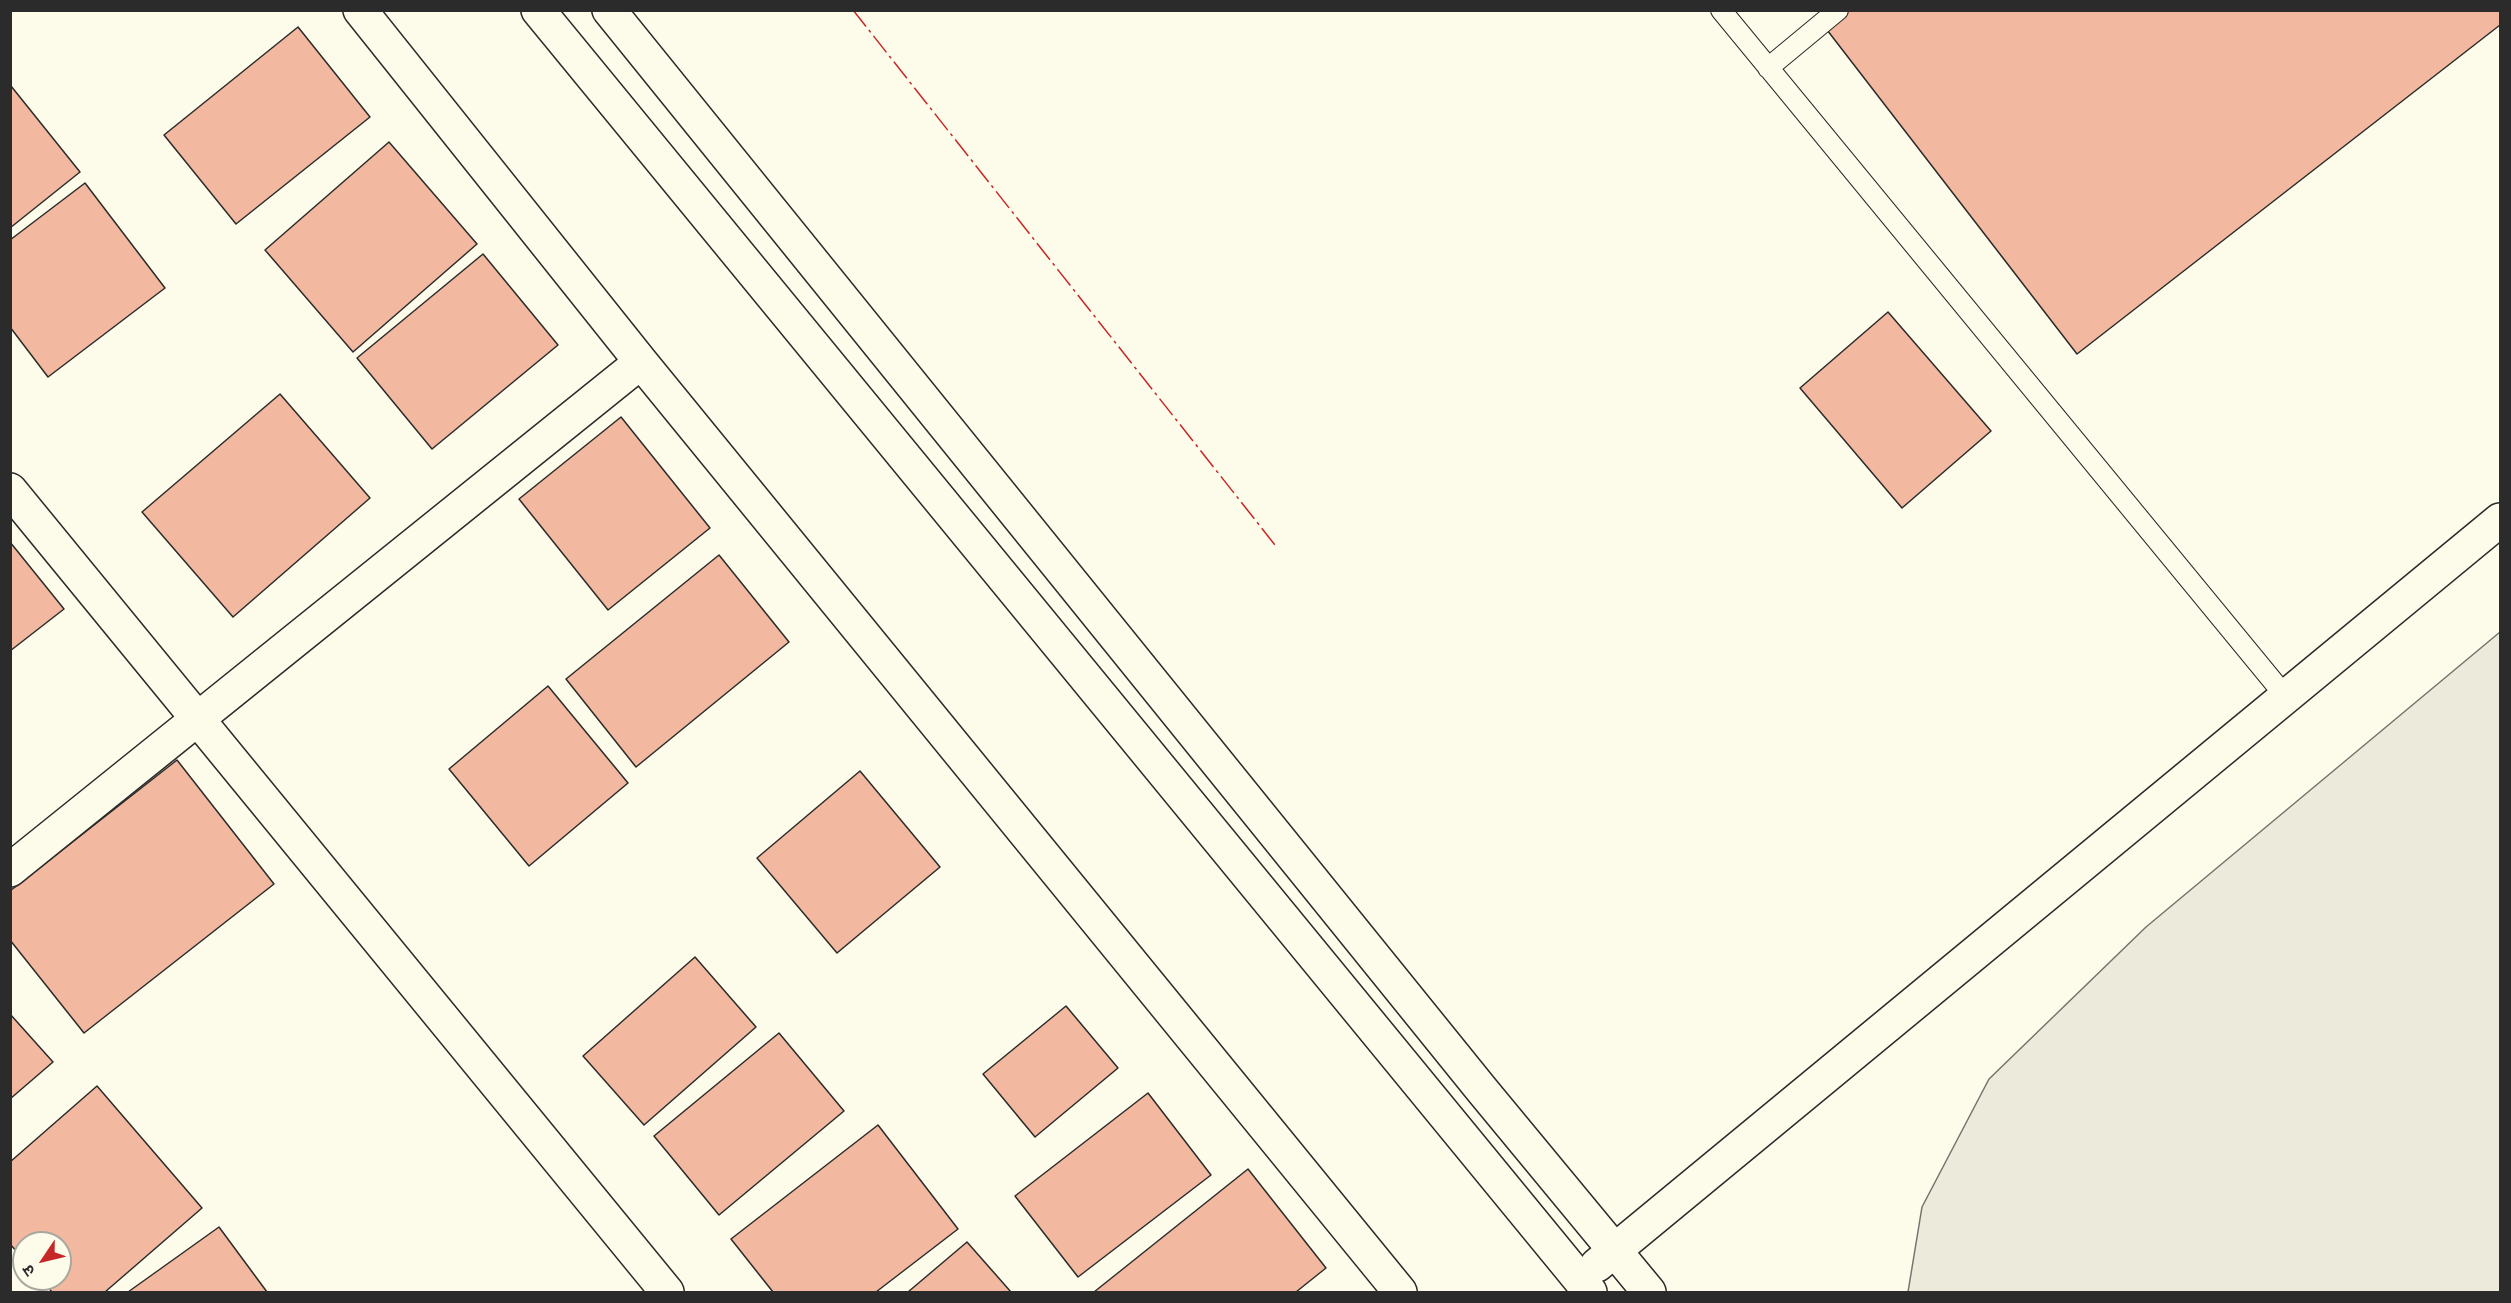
<!DOCTYPE html>
<meta charset="utf-8">
<style>
body{margin:0}
#map{position:relative;width:2511px;height:1303px;overflow:hidden;background:#fdfbea;font-family:"Space Grotesk","Noto Sans Devanagari",sans-serif}
canvas{display:block}
.frame{position:absolute;inset:0;border:12px solid #2b2b2b;pointer-events:none}
.north{position:absolute;left:12px;top:1231px;width:60px;height:60px;box-sizing:border-box;background:#fdfbea;border:2px solid #a9a89e;border-radius:50%;rotate:235deg;font-size:16px;font-weight:700;line-height:24px;text-align:center;color:#2b2b2b}
.north::after{content:'';display:block;margin:auto;width:21px;height:27px;background:#c62828;clip-path:polygon(50% 0,100% 100%,50% 72%,0 100%)}
</style>
<div id="map">
<canvas width="2511" height="1303"></canvas>
<div class="frame"></div>
<div class="north">उ</div>
</div>
<script>
const ctx = document.querySelector('canvas').getContext('2d');
ctx.lineJoin = 'round';
function paint(path, color) { ctx.fillStyle = color; ctx.fill(path, 'evenodd'); }
function trace(path, color, width, dash) { ctx.strokeStyle = color; ctx.lineWidth = width; ctx.lineCap = dash ? 'butt' : 'round'; ctx.setLineDash(dash || []); ctx.stroke(path); }
const green = new Path2D(`
 M2500 632V1292H1908L1922 1207 1989 1079 2146 927Z`);
const building = new Path2D(`
 M1844 10H2500V25L2077 354 1824 26Z
 M298 27 370 117 236 224 164 135Z
 M11 86 80 172 10 228V87Z
 M389 142 477 244 353 352 265 250Z
 M85 183 165 288 48 377 10 327V240Z
 M483 254 558 345 432 449 357 358Z
 M1888 312 1991 431 1902 508 1800 388Z
 M280 394 370 498 233 617 142 512Z
 M621 417 710 528 608 610 519 499Z
 M10 542 64 609 10 651Z
 M719 555 789 642 636 767 566 679Z
 M548 686 628 783 529 866 449 769Z
 M177 760 274 884 84 1033 10 940V891Z
 M860 771 940 867 837 953 757 858Z
 M695 957 756 1027 644 1125 583 1056Z
 M1066 1006 1118 1068 1035 1137 983 1074Z
 M10 1014 53 1062 10 1099Z
 M779 1033 844 1111 719 1215 654 1136Z
 M97 1086 202 1208 105 1292H52L41 1279H60V1243H24V1260L10 1244V1162Z
 M1148 1093 1211 1175 1078 1277 1015 1196Z
 M878 1125 958 1229 876 1292H773L731 1239Z
 M1248 1169 1326 1268 1296 1292H1094Z
 M219 1227 267 1292H128Z
 M967 1242 1011 1292H908Z`);
const lane = new Path2D(`
 M1721 10 2286 697
 M1768 68 1838 10`);
const street = new Path2D(`
 M360 10 641 362 1400 1292
 M10 490 667 1292
 M10 870 641 362`);
const secondary = new Path2D(`
 M538 10 1590 1292
 M609 10 1482 1090 1649 1292
 M1597 1265 2500 520`);
const power = new Path2D(`
 M853 10 1275 545`);
paint(green, '#ecebdb');
trace(green, '#74746e', 1.5);
paint(building, '#f2b8a0');
trace(building, '#2b2b2b', 1.5);
trace(lane, '#2b2b2b', 22);
trace(street, '#2b2b2b', 36);
trace(secondary, '#2b2b2b', 36);
trace(lane, '#fdfbea', 20);
trace(street, '#fdfbea', 33);
trace(secondary, '#fdfbea', 33);
trace(power, '#c62828', 1.5, [21, 4.5, 3, 4.5]);
</script>
